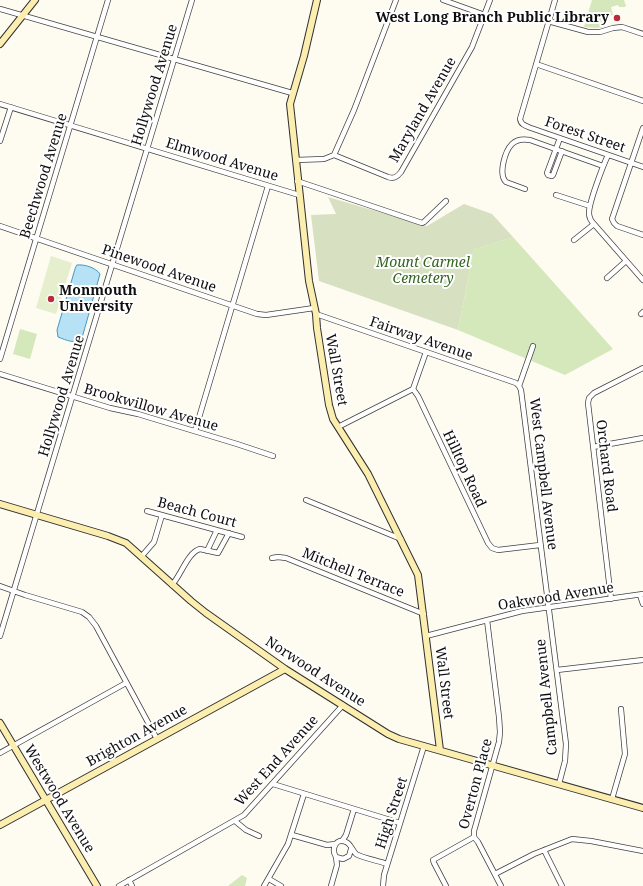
<!DOCTYPE html>
<style>
body{margin:0}
canvas{display:block;background:#fefbf1}
</style>
<canvas width="643" height="886"></canvas>
<script>
const ctx = document.querySelector('canvas').getContext('2d');
ctx.lineJoin = 'round';
function paint(path, color) { ctx.fillStyle = color; ctx.fill(path, 'evenodd'); }
function trace(path, color, width, dash) { ctx.strokeStyle = color; ctx.lineWidth = width; ctx.lineCap = dash ? 'butt' : 'round'; ctx.setLineDash(dash || []); ctx.stroke(path); }
function label(font, color, halo, rows, align = 'center') {
  ctx.font = font + ' "Noto Serif",serif'; ctx.lineWidth = 4; ctx.setLineDash([]); ctx.textBaseline = 'middle'; ctx.strokeStyle = halo; ctx.fillStyle = color; for (const [text, x, y, turn = 0] of rows) {
    ctx.save(); ctx.translate(x, y); ctx.rotate((+turn || 0) * Math.PI / 180); ctx.textAlign = isNaN(turn) ? turn : align; if (halo) ctx.strokeText(text, 0, 0); ctx.fillText(text, 0, 0); ctx.restore();
  }
}
const green = new Path2D(`
 M592 0H624L626 6 625 7H619L618 5 611 7 613 15 607 17 602 13 601 20 605 27 596 28 584 27Z
 M513 237 613 349 565 375 458 330 474 248H480Z
 M20 329 37 334 30 359 13 354Z
 M242 875 247 878 245 886H228Z`);
const cemetery = new Path2D(`
 M328 197 427 226 464 204 492 214 513 237 480 248H474L458 330 319 281 311 215 336 214Z`);
const pitch = new Path2D(`
 M51 256 72 263 56 314 36 308Z`);
const water = new Path2D(`
 M77 265C85 264 96 268 100 274L82 338C76 345 66 340 58 337L57 330 75 269Z`);
const street = new Path2D(`
 M443 0 485 15
 M555 0 520 119C521 125 526 126 531 128L643 167
 M0 9 292 93
 M548 21 588 32H600L613 28 622 27 643 34
 M536 64 643 101
 M0 104 299 195
 M643 128 612 219 614 223 617 226 643 235
 M560 138 547 173 548 175 552 176 553 175 562 151
 M0 141 11 107
 M334 155 354 110 396 0
 M608 155C603 166 589 202 589 213 589 217 591 221 594 224L643 280
 M296 160 324 159 334 155 388 177C394 179 397 177 401 172L472 47 490 0
 M297 181 422 223 424 222 446 201
 M525 189 506 182C498 174 505 151 512 144 517 139 524 139 530 140L603 166
 M556 195 590 206
 M0 226 257 314 266 315 314 308
 M574 240 594 224
 M607 278 626 261
 M316 314 516 383 519 386
 M641 314 643 312
 M533 346 519 386 521 390 566 744 565 761 559 784
 M426 352 413 389 418 396 488 543 492 548 498 550 540 545
 M0 359 108 0
 M0 374 110 408 138 414 237 444 273 456
 M338 427 413 389
 M195 431 268 186
 M593 447 643 438
 M306 500 401 539
 M147 511 242 537
 M207 551 217 530
 M141 557 154 542 162 515
 M272 558 278 557 286 558 424 614
 M172 585C181 575 188 552 200 549L218 553 229 533
 M0 586 25 595 82 612 89 617 96 626 157 739
 M640 595 643 604
 M611 599 588 403 589 398 594 393 643 368
 M0 636 192 0
 M426 636 522 611 643 594
 M557 670 643 660
 M0 753 126 683
 M273 784 400 823
 M612 799 625 754 621 709
 M235 821 246 830 259 836
 M292 835 327 845 335 844
 M474 837 478 842 501 886
 M342 841 346 835 354 809
 M351 849 349 856 343 859 336 857C331 849 336 837 346 842 351 844 352 850 356 854 363 858 379 861 387 864
 M544 850 562 886
 M495 874 534 854 572 839 591 841 643 851
 M269 879 281 886
 M129 880 132 886
 M119 886 244 815 343 705
 M264 886 288 844 304 794
 M331 886 337 865 336 857
 M383 886 384 875 424 746
 M446 886 434 863 433 860 474 837V831L499 742 500 732 499 717 487 620`);
const secondary = new Path2D(`
 M317 0 304 56 290 104 309 281 316 314 317 328 329 405 333 419 368 474 418 575 440 750
 M0 44 35 0
 M0 504 108 536 126 543 191 601 206 613 285 669 388 734 399 739 643 808
 M0 723 97 886
 M0 825 285 669`);
const markers = [
 [617,18,4,"#b92c3b"],
 [51,299,4,"#b92c3b"]
];
const poiNames = [
 ["West Long Branch Public Library",609,18],
 ["Monmouth",59,291,"left"],
 ["University",59,307,"left"]
];
const streetNames = [
 ["Hollywood Avenue",155,85,-73],
 ["Maryland Avenue",423,110,-60],
 ["Forest Street",585,135,19],
 ["Elmwood Avenue",222,160,17],
 ["Beechwood Avenue",44,176,-73],
 ["Pinewood Avenue",159,269,19],
 ["Fairway Avenue",421,339,19],
 ["Wall Street",336,370,80],
 ["Hollywood Avenue",62,396,-73],
 ["Brookwillow Avenue",151,408,16],
 ["Orchard Road",606,466,83],
 ["Hilltop Road",464,469,65],
 ["West Campbell Avenue",543,474,83],
 ["Beach Court",197,513,15],
 ["Mitchell Terrace",353,573,22],
 ["Oakwood Avenue",556,597,-9],
 ["Norwood Avenue",315,672,33],
 ["Wall Street",444,683,83],
 ["Campbell Avenue",547,697,-96],
 ["Brighton Avenue",137,736,-29],
 ["West End Avenue",277,761,-48],
 ["Overton Place",476,784,-75],
 ["Westwood Avenue",59,799,59],
 ["High Street",392,813,-72]
];
const parkNames = [
 ["Mount Carmel",423,263],
 ["Cemetery",423,279]
];
paint(green, '#d5e8bb');
paint(cemetery, '#d8e0c2');
paint(pitch, '#e5efcd');
paint(water, '#b7e1f4');
trace(water, '#419ac7', 1);
trace(street, '#414141', 6);
trace(secondary, '#303030', 8);
trace(street, '#fff', 4.5);
trace(secondary, '#fbeeaf', 6);
for (const [x, y, r, color] of markers) { const dot = new Path2D(); dot.arc(x, y, r, 0, 2 * Math.PI); ctx.fillStyle = color; ctx.fill(dot); trace(dot, '#fff', 1.5); }
label('bold 14px', '#0e0e0e', '#fff', poiNames, 'right');
label('14px', '#0e0e0e', '#fff', streetNames);
label('italic 14px', '#336421', '#fff', parkNames);
</script>
